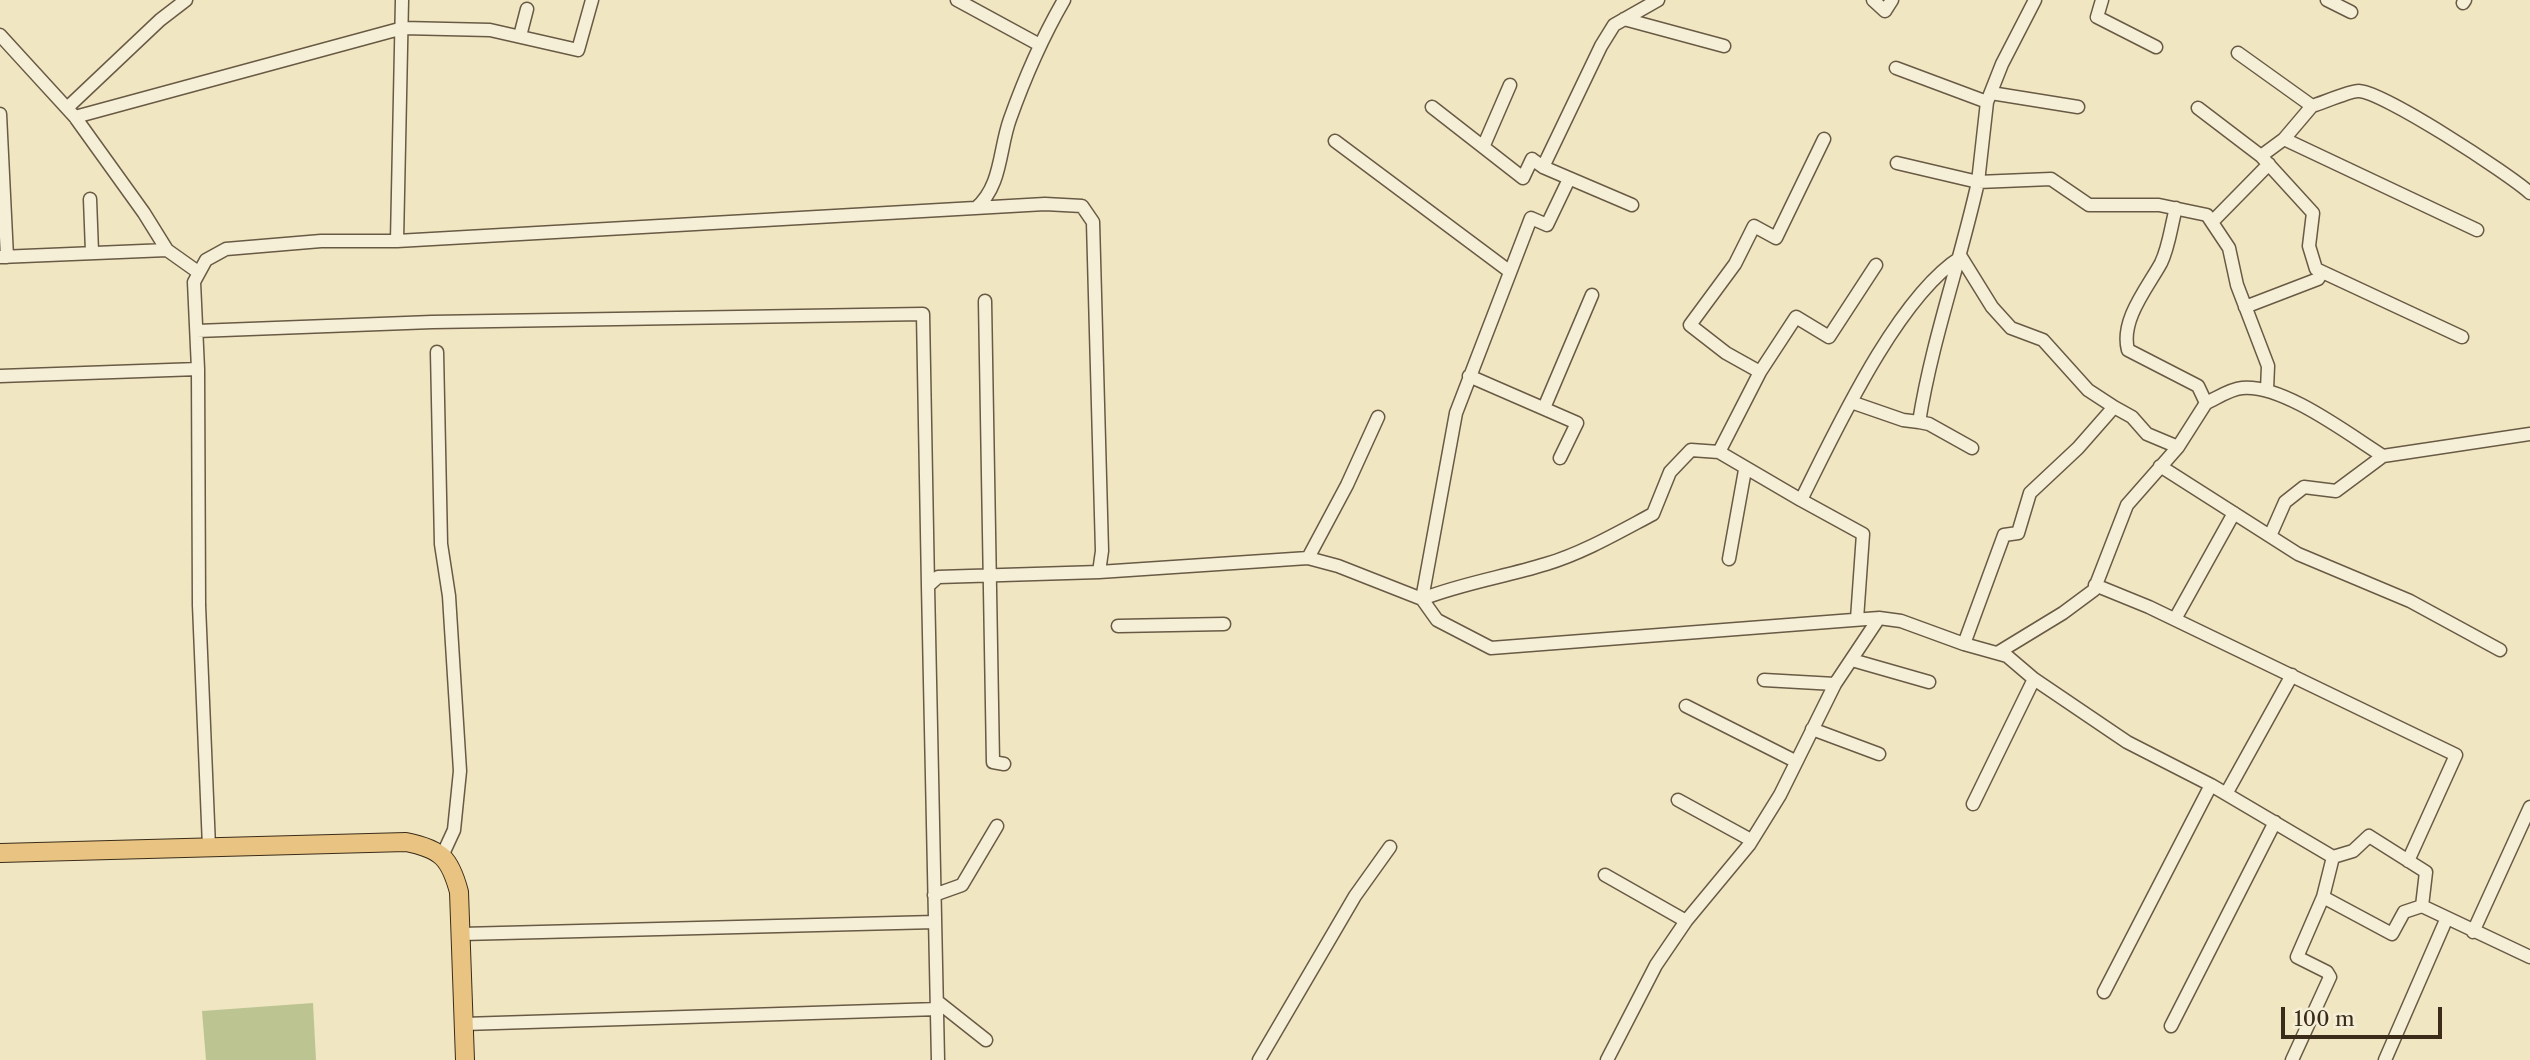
<!DOCTYPE html>
<style>
body{margin:0}
#map{position:relative;width:2530px;height:1060px;overflow:hidden;background:#f1e6c2;font-family:"Libre Caslon Text",serif}
canvas{display:block}
.scale{position:absolute;left:2281px;top:1007px;width:161px;height:32px;box-sizing:border-box;border:4px solid #3b2c1a;border-top:0;padding-left:9px;font-size:21px;line-height:24px;white-space:nowrap;color:#3b2c1a;-webkit-text-stroke:5px #f6efd7;paint-order:stroke}
</style>
<div id="map">
<canvas width="2530" height="1060"></canvas>
<div class="scale">100 m</div>
</div>
<script>
const ctx = document.querySelector('canvas').getContext('2d');
ctx.lineJoin = 'round';
function paint(path, color) { ctx.fillStyle = color; ctx.fill(path, 'evenodd'); }
function trace(path, color, width, dash) { ctx.strokeStyle = color; ctx.lineWidth = width; ctx.lineCap = dash ? 'butt' : 'round'; ctx.setLineDash(dash || []); ctx.stroke(path); }
const green = new Path2D(`
 M313 1003 316 1060H206L202 1011Z`);
const minor = new Path2D(`
 M957 0 1038 44
 M1873 0 1885 11 1892 0
 M2035 0 2002 64 1987 102 1978 182 2051 179 2089 205H2159L2207 215 2229 248 2237 285 2268 366 2267 390
 M2102 0 2097 17 2156 47
 M2327 0 2351 12
 M2463 3 2465 0
 M1624 19 1724 46
 M0 35 75 117 144 213 167 250 198 272
 M520 36 527 9
 M2238 53 2312 106 2284 139
 M1896 68 1987 102
 M1991 93 2078 107
 M2312 106C2322 103 2350 91 2358 91 2381 90 2509 174 2530 193
 M1432 107 1523 178 1532 159 1543 167 1632 205
 M67 108 160 20 186 0
 M2198 108 2261 156 2313 213 2309 246 2316 269 2462 337
 M0 114 7 257
 M75 117 403 28 490 30 578 50 592 0
 M1335 141 1509 271
 M1484 145 1510 85
 M2261 156 2284 139 2477 230
 M1543 167 1601 46 1614 25 1658 0
 M90 199 92 252
 M976 208C1002 186 999 149 1010 119 1025 77 1042 38 1064 0
 M2213 221 2269 164
 M397 241 402 0
 M0 257 167 250
 M985 301 993 762 1004 764
 M2245 307 2318 279 2322 272
 M197 331 432 322 923 314 928 586
 M437 352 441 544 449 596 460 771 454 830 442 856
 M1760 372 1796 317 1829 337 1876 265
 M0 376 198 369
 M1469 376 1577 423 1560 458
 M1851 402 1903 420 1919 422C1932 340 1960 263 1978 182L1897 163
 M2206 403C2217 398 2230 389 2242 388 2283 384 2348 434 2383 456
 M2114 407 2132 417 2147 434 2178 447
 M1544 408 1592 295
 M1919 422 1929 424 1972 448
 M1719 452 1801 500C1835 432 1897 297 1961 257L1992 307 2011 328 2043 340 2088 390 2114 407 2078 448 2030 493 2018 533 2004 535 1964 644
 M2160 466 2298 554 2410 601 2500 650
 M1801 500 1863 534 1857 619
 M2270 536 2285 502 2304 487 2336 491 2383 456 2530 434
 M1308 558 1347 485 1378 417
 M1729 559 1745 470
 M1099 572 1308 558 1338 566 1422 599 1437 620 1491 648 1879 618 1901 621 1964 644 2007 656 2034 679 2127 742 2211 785 2333 857 2353 851 2369 836 2426 872 2422 906 2530 957
 M2095 585 2149 607 2456 755 2408 861
 M1422 599C1463 583 1504 577 1546 564 1583 553 1619 532 1653 514L1670 472 1691 450 1719 452 1760 372 1726 353 1690 325 1735 264 1754 226 1776 238 1824 139
 M1422 599 1456 413 1531 218 1547 225 1569 179
 M2175 619 2234 513
 M1118 626 1224 624
 M1999 652 2063 613 2094 590 2127 505 2178 447 2206 403 2198 386 2128 350C2120 320 2148 287 2161 263 2169 247 2171 226 2176 208
 M1852 660 1929 682
 M1764 680 1835 684
 M1686 706 1795 761
 M1812 729 1879 754
 M2226 794 2292 675
 M1678 800 1751 840
 M1973 804 2034 679
 M209 847 199 605 198 369 194 282 206 260 226 249 321 241H397L1045 204 1082 206 1093 222 1102 551 1099 572 938 577 928 586 938 1060
 M1605 875 1686 921
 M934 895 962 885 997 826
 M2323 897 2392 934 2404 912 2422 906
 M2473 932 2530 807
 M462 934 935 922
 M2104 992 2211 785
 M938 1002 986 1040
 M464 1024 938 1009
 M2171 1026 2275 822
 M1259 1060 1355 896 1390 847
 M1607 1060 1656 965 1686 921 1749 845 1780 795 1835 684 1879 618
 M2292 1060 2330 977 2327 972 2297 957 2323 897 2333 857
 M2385 1060 2446 920`);
const highway = new Path2D(`
 M0 853 406 842C441 849 450 858 459 892L465 1060`);
paint(green, '#bcc492');
trace(minor, '#685a44', 15);
trace(highway, '#3b2c1a', 20);
trace(minor, '#f6efd7', 12);
trace(highway, '#e8c381', 18);
</script>
